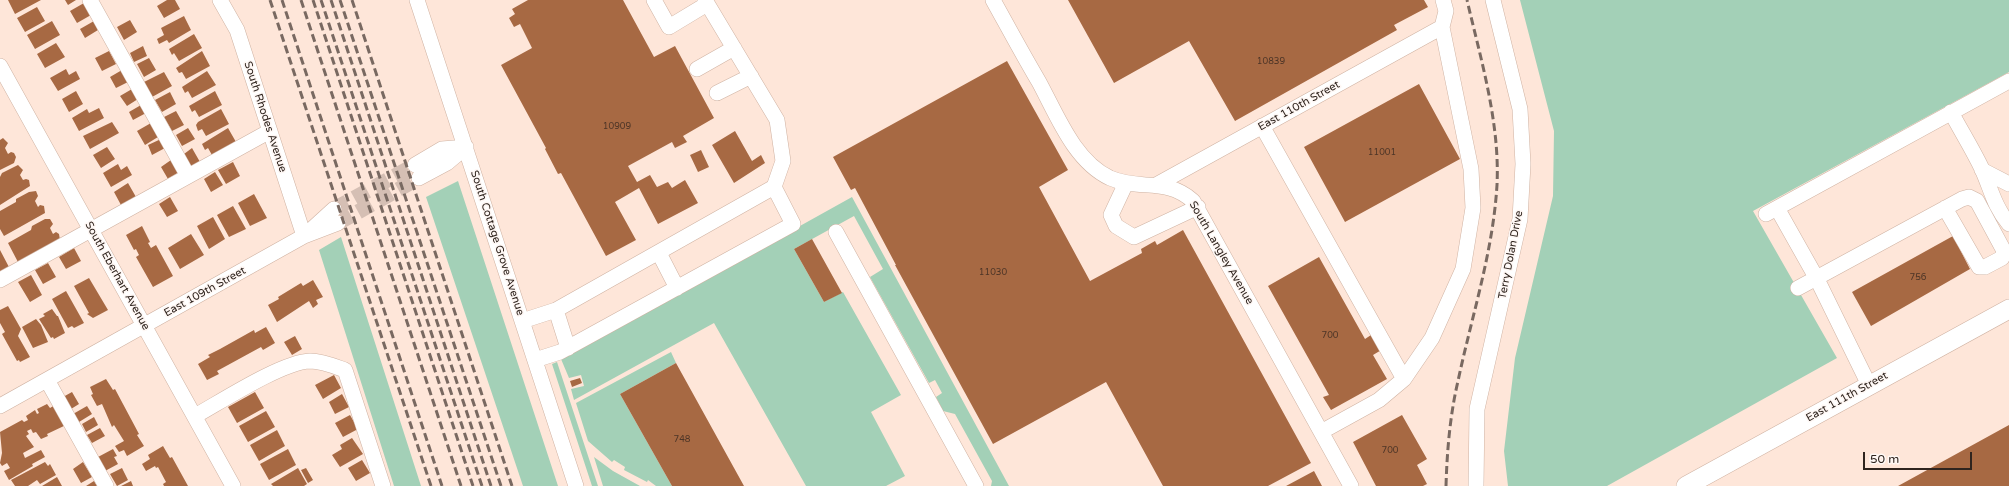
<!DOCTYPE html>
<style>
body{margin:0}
#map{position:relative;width:2009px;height:486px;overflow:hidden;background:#fee6d9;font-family:"Varela Round",sans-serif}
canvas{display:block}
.scale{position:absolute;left:1863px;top:452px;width:109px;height:18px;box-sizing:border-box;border:2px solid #2f241e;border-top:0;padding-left:5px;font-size:12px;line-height:14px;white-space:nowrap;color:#2f241e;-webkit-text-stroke:3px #fef7f4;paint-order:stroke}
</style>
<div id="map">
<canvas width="2009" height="486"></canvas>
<div class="scale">50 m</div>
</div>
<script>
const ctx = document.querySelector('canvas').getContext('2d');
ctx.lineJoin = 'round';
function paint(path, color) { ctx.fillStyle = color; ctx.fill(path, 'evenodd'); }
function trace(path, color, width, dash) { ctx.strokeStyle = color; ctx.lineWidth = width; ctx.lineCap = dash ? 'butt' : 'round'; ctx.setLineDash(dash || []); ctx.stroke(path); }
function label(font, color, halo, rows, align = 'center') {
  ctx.font = font + ' "Varela Round",sans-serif'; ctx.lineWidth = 3; ctx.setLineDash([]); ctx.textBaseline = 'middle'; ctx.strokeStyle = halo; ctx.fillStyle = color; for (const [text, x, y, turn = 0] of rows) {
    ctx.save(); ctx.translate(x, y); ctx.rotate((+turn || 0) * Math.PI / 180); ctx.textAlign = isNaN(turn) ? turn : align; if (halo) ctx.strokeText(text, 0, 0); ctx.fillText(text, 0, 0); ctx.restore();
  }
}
const green = new Path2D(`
 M1520 0H2009V72L1753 211 1837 358 1607 486H1508L1504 451 1515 358 1553 196 1554 131Z
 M458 181 558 486H523L426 197Z
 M852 197 1009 486H991L992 481 955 414 943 411 936 397 942 393 935 380 929 383 870 277 883 269 854 216 794 249 824 302 843 292 901 395 871 412 905 476 886 486H806L714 323 574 400 571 389 584 386 581 375 569 378 561 359Z
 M341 237 421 486H394L319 250Z
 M671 352 676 363 620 394 672 486H656L648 480 647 482 624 470 625 467 614 460 612 462 588 441 576 403Z
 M557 362 598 486H592L552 364Z
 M594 457 613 471 640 486H603Z`);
const building = new Path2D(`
 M8 0H41L15 14Z
 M65 0H76L68 5Z
 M167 0H175L180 9 164 18 157 6Z
 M528 0H623L654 57 675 46 714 118 683 136 687 142 675 148 672 142 628 166 637 182 650 175 657 187 668 182 672 188 685 180 698 203 658 224 639 188 615 202 636 240 606 256 561 173 558 174 545 149 546 148 501 65 532 48 520 24 514 27 509 18 515 14 512 9Z
 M1068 0H1424L1428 7 1394 25 1397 30 1235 121 1189 41 1114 83Z
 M84 3 91 15 77 23 70 11Z
 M37 7 45 21 25 32 17 18Z
 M184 16 191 30 169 43 167 40 159 44 157 39 164 35 161 28Z
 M130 20 137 32 124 40 117 27Z
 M52 21 60 35 35 49 27 35Z
 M94 21 98 30 85 38 80 29Z
 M194 34 202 48 179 61 174 53 172 55 169 49Z
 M56 43 65 57 45 68 37 54Z
 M143 46 147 56 134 62 130 53Z
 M109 51 116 64 102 71 95 58Z
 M202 51 210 66 186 79 182 72 179 73 176 68Z
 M149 58 156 70 144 77 137 64Z
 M1007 61 1068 170 1039 187 1090 281 1142 253 1141 249 1155 241 1157 245 1183 230 1311 463 1268 486H1163L1106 382 993 444 895 265H896L855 188 851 190 833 157Z
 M66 69 69 75 76 71 80 79 58 91 50 78Z
 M122 70 128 82 116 88 110 77Z
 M207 71 216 85 192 98 188 91 185 93 182 87Z
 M164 72 172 86 152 97 144 82Z
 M1419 84 1460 159 1345 222 1304 147Z
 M132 89 138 99 127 106 120 96Z
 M76 91 83 104 69 112 62 99Z
 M215 91 222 105 199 117 195 110 192 112 189 106Z
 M170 92 176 104 162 112 155 100Z
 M141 105 146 113 133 120 129 112Z
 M99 108 104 118 79 131 72 118 87 109 89 113Z
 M221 109 229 124 206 136 202 129 198 131 196 125 198 122Z
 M176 111 184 125 172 131 164 117Z
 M112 122 119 133 90 149 83 136Z
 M151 123 158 137 145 145 137 131Z
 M188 128 195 139 182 146 176 135Z
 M228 128 236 142 212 155 208 148 205 150 202 144Z
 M735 131 752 161 761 155 765 163 734 183 712 145Z
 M3 138 8 143 5 148 8 154 11 152 14 153 16 157 14 163 0 170V140Z
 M161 139 165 148 152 155 148 145Z
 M107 147 115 159 101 168 93 155Z
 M192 148 200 162 191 167 184 154Z
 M701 150 709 167 698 172 690 155Z
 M171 160 179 172 168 179 161 167Z
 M233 162 240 176 226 184 218 170Z
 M118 164 121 170 127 166 132 175 111 187 103 173Z
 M18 165 23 170 20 175 23 180 26 179 29 180 30 186 0 205V177L2 173Z
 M215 172 223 185 211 192 204 179Z
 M128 183 136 197 121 205 114 192Z
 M36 191 38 196 35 201 38 207 40 205 44 206 45 213 4 236 0 229V211L16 202V199L29 192Z
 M254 194 267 218 250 226 238 203Z
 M170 197 178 211 167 217 159 204Z
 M233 206 246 229 229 237 217 215Z
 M213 217 225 239 209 249 197 226Z
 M45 219H50L53 224 50 228 53 234 56 232 59 234 60 240 19 264 8 243 31 230 32 226Z
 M142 226 150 242 148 243 151 248 156 245 173 276 153 287 136 257 139 255 136 249 134 250 126 235Z
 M191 234 204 255 180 269 168 248Z
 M1953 236 1970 269 1871 326 1852 292Z
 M812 239 842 293 824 302 794 249Z
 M74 248 81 261 66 269 59 257Z
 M0 250 10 269 0 275Z
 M1319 257 1365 339 1374 333 1383 349 1373 355 1387 379 1331 410 1323 397 1329 395 1268 286Z
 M48 263 56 277 43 284 35 270Z
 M31 275 42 295 30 302 18 282Z
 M89 278 108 310 93 318 87 314 89 313 74 286Z
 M313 280 323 297 316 300 318 304 313 308 309 301 277 322 268 305 279 299 278 297 301 283 303 286Z
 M66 291 84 323 74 328 72 326 68 328 52 299Z
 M8 306 21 329 18 336 30 357 20 362 19 360 17 361 2 334 5 332 0 323V310Z
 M52 309 57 316H58L65 333 54 339 53 337 51 338 39 319 45 316 43 314Z
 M36 319 41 325 48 342 33 348 22 327Z
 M266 327 275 343 263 350 261 347 217 371 219 374 207 380 198 364 210 357 208 355 220 349 254 330 255 333Z
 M295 336 302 349 292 355 284 342Z
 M676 363 744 486H672L620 394Z
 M334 375 341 388 323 399 315 385Z
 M580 378 582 383 572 387 570 381Z
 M106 379 113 390 115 389 139 434 137 435 144 446 127 456 124 450 119 452 115 446 124 441 114 425 112 427 102 404 97 406 91 395 93 394 90 387Z
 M72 392 79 404 71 409 63 397Z
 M255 392 264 408 237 423 228 407Z
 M342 394 349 407 335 414 329 402Z
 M47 404 50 408 55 405 66 425 47 434 48 436 41 439 36 432 33 433 31 429 27 431 29 434 26 436 34 447 23 453 25 458 41 450 45 457 32 464 33 466 9 480 4 471 10 468 7 463 2 466 0 463 2 453 0 432 22 420 24 422 28 420 26 416 35 410 37 414 39 413 37 409Z
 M87 406 92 414 79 422 73 414Z
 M266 411 275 427 248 442 239 426Z
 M350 415 358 429 343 437 335 423Z
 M1402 415 1427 459 1417 465 1427 484 1423 486H1376L1353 442Z
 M94 417 98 425 86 432 82 424Z
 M2009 425V486H1898Z
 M100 428 105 436 92 443 87 435Z
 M277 430 285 446 259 461 250 445Z
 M352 438 363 454 340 467 332 455 342 449 340 445Z
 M163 446 170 458 172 457 188 486H164L163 484 166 482 158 467 156 468 155 466 146 471 142 464 150 459 148 455Z
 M113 449 117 456 114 457 118 464 105 471 98 457Z
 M288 449 296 465 269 480 260 464Z
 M362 460 370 473 356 481 348 468Z
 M45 462 48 466 50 464 56 475 40 484 37 480 28 486H15L11 480Z
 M83 462 92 477 81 483 73 469Z
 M122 468 128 480 117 486 110 474Z
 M298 468 307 484 304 486H273L271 484Z
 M306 468 313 480 308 483 301 470Z
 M1314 471 1322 486H1286Z
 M57 477 62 486H42Z
 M94 481 97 486H86Z
 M131 481 133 486H121Z`);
const minorTunnel = new Path2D(`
 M334 209 415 165
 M338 223 419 178`);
const minor = new Path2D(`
 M90 0 188 176
 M220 0 237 30 304 236
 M417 0 576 486
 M654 0 669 27 707 4
 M993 0C1008 27 1023 55 1039 82 1057 115 1074 161 1110 178 1140 191 1166 177 1193 201L1351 486
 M0 66 233 486
 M697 69 734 48
 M717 93 751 76
 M1951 112C1961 131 1973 150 1982 169 1991 189 1994 206 2009 224
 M1262 126 1404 379
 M415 165 442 149 466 147
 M1982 170 2009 184
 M419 178 447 163 466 147
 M1126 183 1111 215 1116 226 1134 237 1198 207
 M1156 185 1442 27
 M1777 208 1817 279 1869 385
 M1766 214 2009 81
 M311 230 334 209
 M836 232 976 486
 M659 253 677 288
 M0 280 270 131
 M1798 288 1962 199 1969 197 1977 201 2004 251 2002 258 1985 267H1979L1945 208
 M556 310 568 348
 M522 321 556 310 774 187 783 161 777 120 705 0
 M535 360 560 352 793 224 774 187
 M47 380 106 486
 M0 406 304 236 338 223
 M195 416C222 401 282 362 310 361 322 361 334 366 345 370L383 486
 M1321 432 1379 400 1404 379 1432 338 1463 269 1473 208 1471 169 1442 27 1446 11 1443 0
 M1476 486 1477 409 1520 219 1523 164 1520 109 1493 0`);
const major = new Path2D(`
 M1686 486 2009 309`);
const rail = new Path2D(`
 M270 0 431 486
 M282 0 442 486
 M301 0 461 486
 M313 0 473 486
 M321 0 482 486
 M331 0 491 486
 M340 0 501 486
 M352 0 512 486
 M1446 486C1447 451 1450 415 1458 381 1472 315 1493 252 1497 185 1500 123 1481 60 1467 0`);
const numberNames = [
 ["10839",1271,62],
 ["10909",617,127],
 ["11001",1382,153],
 ["11030",993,273],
 ["756",1918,278],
 ["700",1330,336],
 ["748",682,440],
 ["700",1390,451]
];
const streetNames = [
 ["East 110th Street",1299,106,-29],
 ["South Rhodes Avenue",265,117,72],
 ["South Cottage Grove Avenue",497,243,72],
 ["South Langley Avenue",1221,253,60],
 ["Terry Dolan Drive",1511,255,-79],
 ["South Eberhart Avenue",117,276,61],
 ["East 109th Street",205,292,-29],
 ["East 111th Street",1847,397,-29]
];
paint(green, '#a3d0b7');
paint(building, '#a76943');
trace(minorTunnel, '#d5bfb4', 15, [15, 8]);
trace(minor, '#cfb2a2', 16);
trace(major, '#cfb2a2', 20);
trace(minor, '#fff', 15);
trace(major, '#fff', 19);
trace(rail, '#796961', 3, [8, 4]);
label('9px', '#4d3527', null, numberNames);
label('11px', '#2f241e', '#fef7f4', streetNames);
</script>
